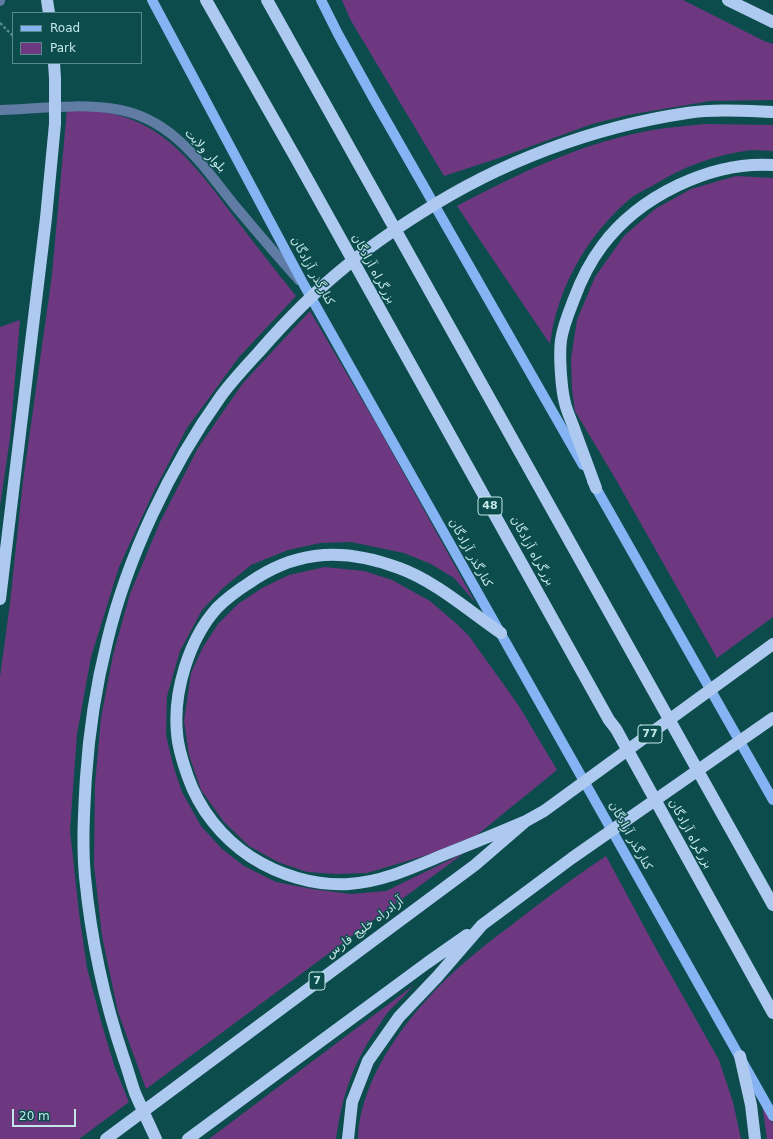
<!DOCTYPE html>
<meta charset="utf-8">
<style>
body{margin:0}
#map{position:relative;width:773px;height:1139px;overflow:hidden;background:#0d4c4d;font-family:"DejaVu Sans",sans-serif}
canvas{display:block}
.legend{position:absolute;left:12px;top:12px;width:130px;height:52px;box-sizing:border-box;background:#0d4c4d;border:1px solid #568a8b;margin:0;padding:5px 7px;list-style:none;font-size:12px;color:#c3e7e7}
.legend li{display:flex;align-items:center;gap:8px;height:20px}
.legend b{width:20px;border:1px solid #568a8b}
.scale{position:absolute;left:12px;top:1109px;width:64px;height:18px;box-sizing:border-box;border:2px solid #c3e7e7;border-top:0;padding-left:5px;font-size:12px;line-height:14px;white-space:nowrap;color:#c3e7e7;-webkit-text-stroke:3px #0d4c4d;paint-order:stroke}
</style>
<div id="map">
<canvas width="773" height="1139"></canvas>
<ul class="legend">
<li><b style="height:5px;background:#86b3f3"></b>Road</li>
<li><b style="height:11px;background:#6e3880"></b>Park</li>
</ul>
<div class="scale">20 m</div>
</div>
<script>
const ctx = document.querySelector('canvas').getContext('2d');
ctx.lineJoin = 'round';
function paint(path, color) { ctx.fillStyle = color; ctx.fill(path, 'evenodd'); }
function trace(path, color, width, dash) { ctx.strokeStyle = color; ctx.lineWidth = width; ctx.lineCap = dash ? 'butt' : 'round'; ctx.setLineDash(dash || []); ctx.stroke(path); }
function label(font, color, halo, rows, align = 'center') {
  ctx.font = font + ' "DejaVu Sans","Noto Naskh Arabic",sans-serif'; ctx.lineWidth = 3; ctx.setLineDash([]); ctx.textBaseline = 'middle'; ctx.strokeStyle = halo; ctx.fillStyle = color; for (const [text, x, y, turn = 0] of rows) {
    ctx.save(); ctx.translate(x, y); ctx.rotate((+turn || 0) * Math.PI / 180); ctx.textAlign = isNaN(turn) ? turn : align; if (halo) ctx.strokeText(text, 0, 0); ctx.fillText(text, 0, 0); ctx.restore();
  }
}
const green = new Path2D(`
 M342 0H683L764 41 773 44V100L710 101 628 115 592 124 496 159 444 176 350 19Z
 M67 109C88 111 109 111 130 119 177 136 208 183 238 222 257 247 276 271 296 296L239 357 187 428 153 493 119 567 91 657 77 734 70 830 79 913 87 968 102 1025 115 1068 129 1102 79 1139H0V677L10 603 23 481 52 275Z
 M705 124 773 125V151C766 151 759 150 752 150 716 154 682 167 652 186 645 190 637 193 631 198 587 235 557 288 550 344L457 206C519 173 584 142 653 130 670 127 688 126 705 124Z
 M736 176 773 178V617L717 658 615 478 575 411 572 389 571 359 577 320 595 277 624 236 655 209 691 189Z
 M310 311 378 427 475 602 454 578 431 564 404 553 351 542 320 543 288 550 251 565 223 588 202 610 180 651 167 696 166 735 173 765 182 792 201 826 222 849 244 866 276 882 312 889 351 894 386 891 464 853 146 1089 118 1012 102 936 94 865 95 784 101 718 113 655 130 594 160 522 198 448 243 383Z
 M20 320 10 438 0 506V327Z
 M325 567 364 571 392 580 430 601 458 625 469 636 519 706 557 770 477 835 427 855 367 873 336 874 307 872 278 862 249 846 224 822 201 790 189 755 184 721 191 673 203 647 218 624 238 604 262 588 289 575Z
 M606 856 654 945 719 1060 733 1102 741 1139H358C360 1069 424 994 477 952 488 942 501 933 513 924 544 900 573 878 606 856Z
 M414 985C406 994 397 1003 388 1012 384 1017 380 1024 376 1030 352 1065 342 1097 336 1139H209Z
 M762 1103 773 1124V1139H767Z`);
const path = new Path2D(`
 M0 23 13 36`);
const minor = new Path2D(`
 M0 1V0
 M0 110C38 109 77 103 115 109 173 118 202 165 236 207 257 232 277 256 299 280`);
const major = new Path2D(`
 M152 0 304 285 773 1116
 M321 0 338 34 375 101 583 465
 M592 481 773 800`);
const highway = new Path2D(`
 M47 0 49 13
 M206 0 298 162 609 720 616 729 773 1013
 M267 0 773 905
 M728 0 773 22
 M596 488C589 469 582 450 575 431 572 422 567 412 565 403 561 388 559 354 561 340 563 326 569 312 574 299 581 280 590 262 602 246 639 196 711 161 773 165
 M0 599 46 218 55 124V78L54 63
 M501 633C469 611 435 581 399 568 372 558 343 552 315 556 291 559 269 569 249 583 238 590 227 598 217 608 189 639 173 692 177 733 178 748 183 763 188 777 199 809 222 838 251 857 279 875 314 886 349 884 382 882 412 868 443 855 471 844 498 833 526 821
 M740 1056 751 1105 755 1139
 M106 1139 475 865 526 821 544 811 773 644
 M156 1139C149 1124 142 1109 135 1093 131 1082 128 1070 124 1059 104 1000 91 939 85 877 82 844 84 810 86 777 89 732 96 686 107 642 127 558 170 467 221 396 232 381 245 367 258 353 285 322 313 293 345 267 369 247 394 230 421 213 500 162 593 127 687 113 715 109 745 111 773 112
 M188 1139 427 963 467 935
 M348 1139 352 1102 368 1061 399 1017 437 977 482 925 572 858 773 718`);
const shields = [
 [490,506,24],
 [650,734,24],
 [317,981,16]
];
const shieldNames = [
 ["48",490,506],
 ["77",650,734],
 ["7",317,981]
];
const streetNames = [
 ["بلوار ولایت",205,151,47],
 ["بزرگراه آزادگان",373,269,61],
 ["کنارگذر آزادگان",312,271,61],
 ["بزرگراه آزادگان",532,551,61],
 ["کنارگذر آزادگان",470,553,61],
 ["بزرگراه آزادگان",690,834,61],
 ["کنارگذر آزادگان",630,836,61],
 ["آزادراه خلیج فارس",365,928,-37]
];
paint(green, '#6e3880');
trace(path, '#55898a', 2.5, [3, 2]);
trace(minor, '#607ca4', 10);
trace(major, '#86b3f3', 10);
trace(highway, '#adc9ef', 12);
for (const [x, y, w] of shields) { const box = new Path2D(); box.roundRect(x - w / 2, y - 9, w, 18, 3); ctx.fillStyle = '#0d4c4d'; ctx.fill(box); trace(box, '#c3e7e7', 1); }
label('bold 11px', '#c3e7e7', null, shieldNames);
label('12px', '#c3e7e7', '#0d4c4d', streetNames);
</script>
